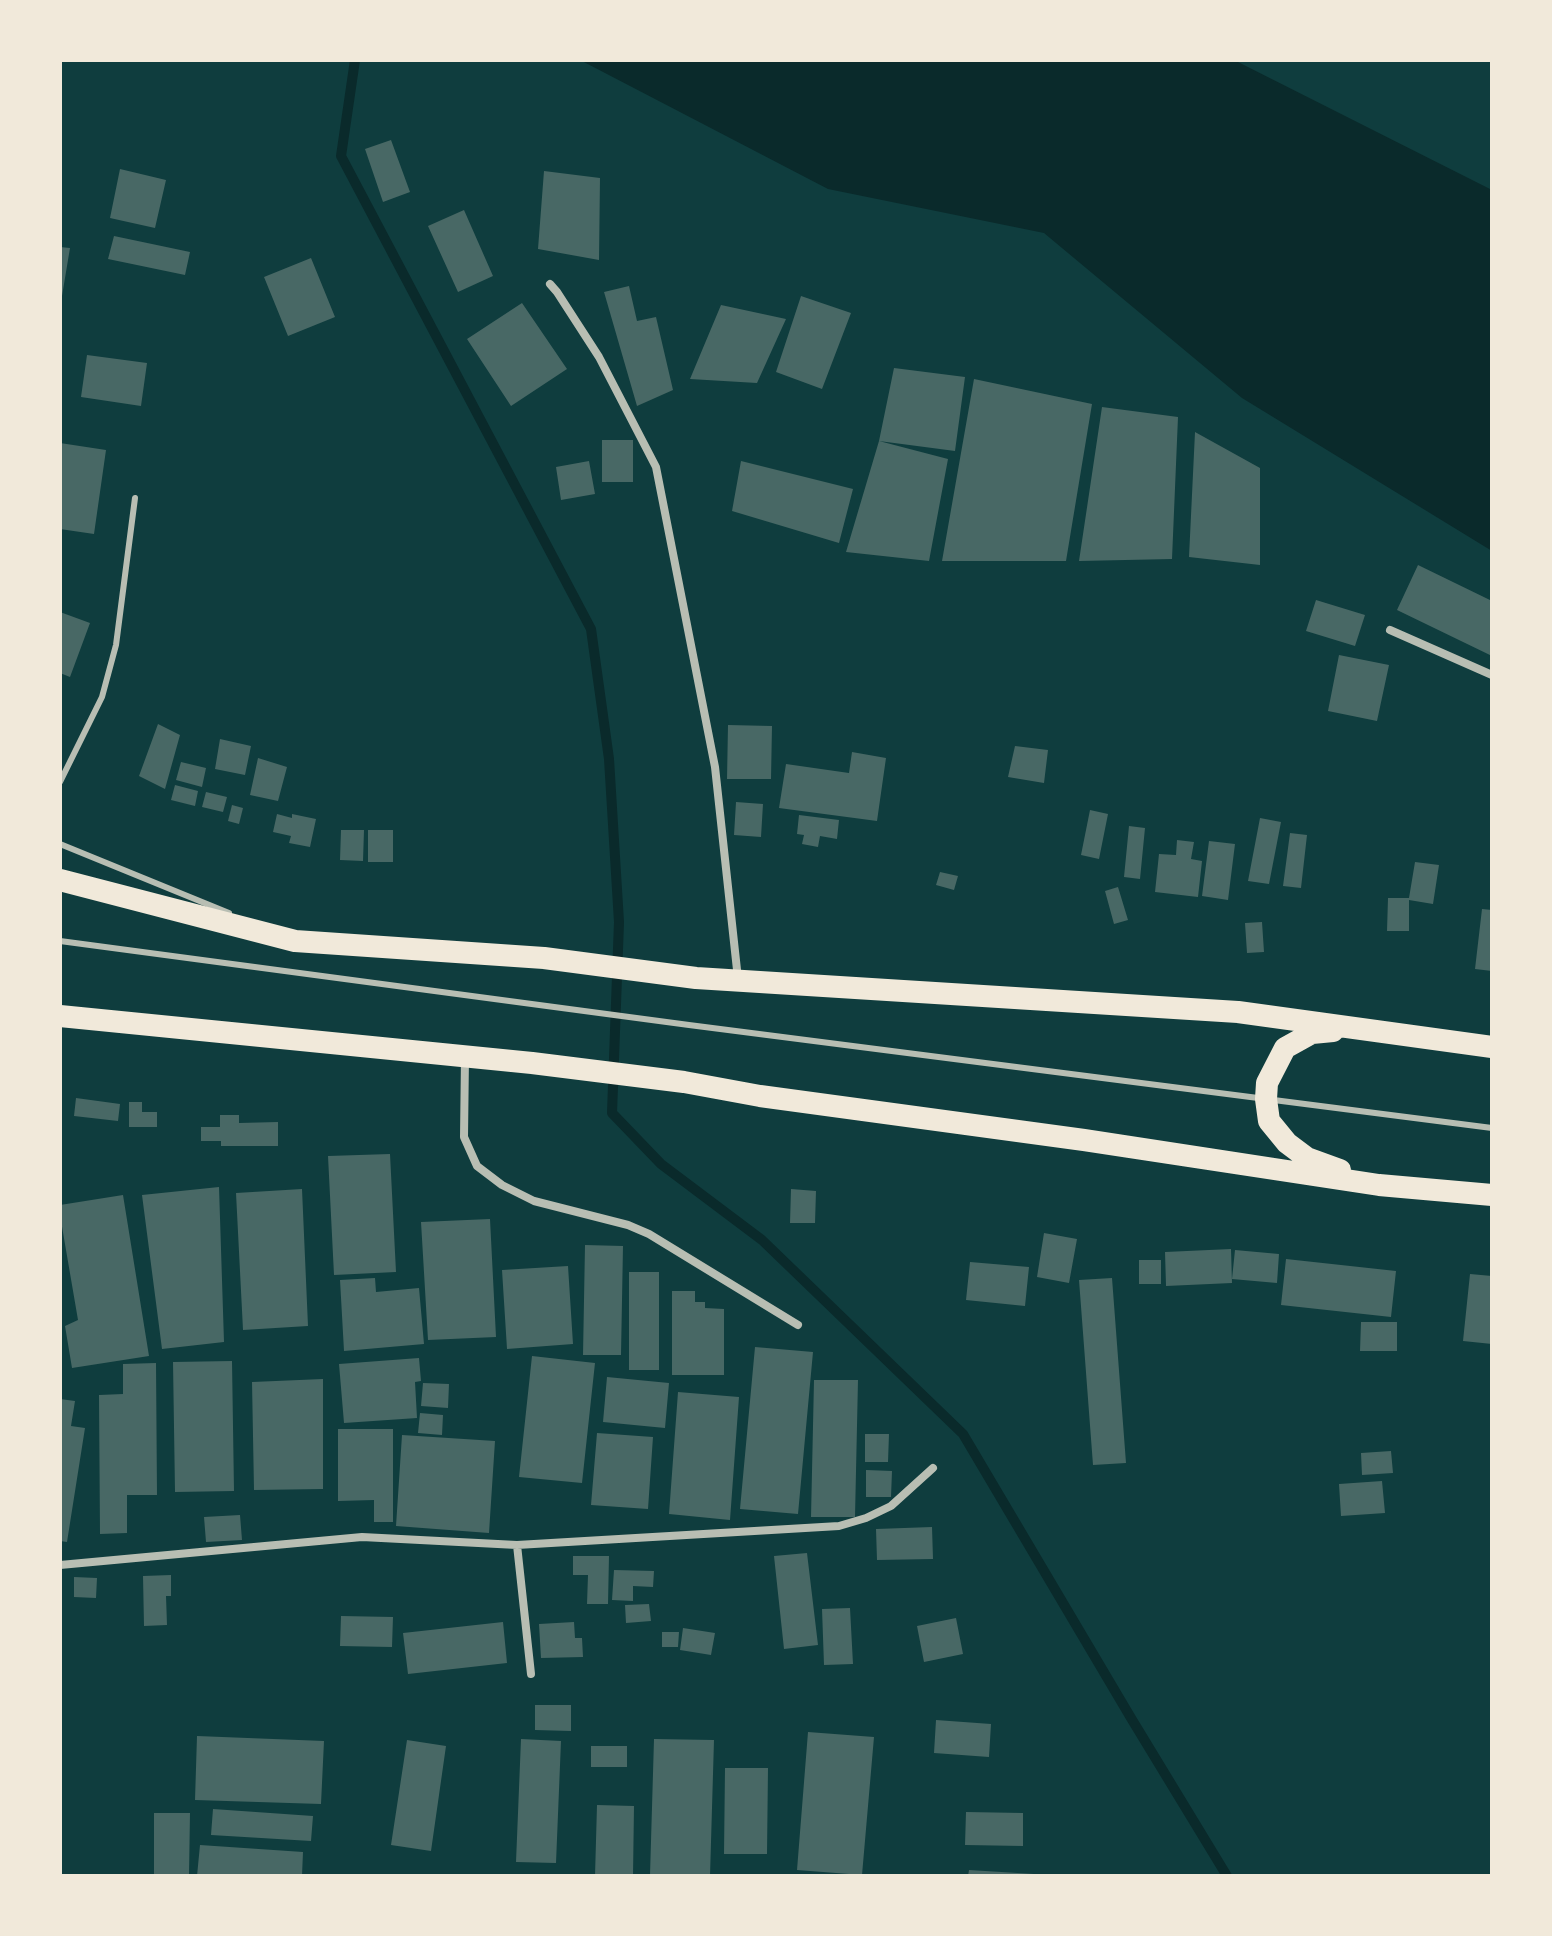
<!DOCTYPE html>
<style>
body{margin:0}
#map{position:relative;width:1552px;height:1936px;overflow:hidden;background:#0f3d3e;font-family:Helvetica,sans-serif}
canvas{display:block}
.frame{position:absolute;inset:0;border:62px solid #f1e9da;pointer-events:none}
</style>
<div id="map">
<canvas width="1552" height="1936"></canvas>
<div class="frame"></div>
</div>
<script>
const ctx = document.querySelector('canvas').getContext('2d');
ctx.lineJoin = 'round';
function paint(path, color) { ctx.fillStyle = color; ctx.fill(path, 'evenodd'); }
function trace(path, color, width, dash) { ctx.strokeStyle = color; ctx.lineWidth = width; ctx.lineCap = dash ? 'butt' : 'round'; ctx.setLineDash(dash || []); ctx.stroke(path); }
const water = new Path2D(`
 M580 60H1234L1492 190V551L1242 398 1044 233 828 189Z`);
const stream = new Path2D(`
 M355 60 341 156 591 629 609 759 619 922 612 1113 661 1164 762 1240 963 1434 1131 1718 1227 1876`);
const building = new Path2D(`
 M391 140 410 192 383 202 365 149Z
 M120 169 166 180 155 228 110 218Z
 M544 171 600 178 599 260 538 249Z
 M464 210 493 276 458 292 428 226Z
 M114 236 190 252 185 275 108 259Z
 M60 247 70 248 62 296H60Z
 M311 258 335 317 288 336 264 277Z
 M629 286 637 321 656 317 673 390 637 406 604 292Z
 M801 296 851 313 822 389 776 372Z
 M522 303 567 369 511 406 467 339Z
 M721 305 786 319 757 383 690 379Z
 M87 355 147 363 141 406 81 397Z
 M894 368 965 377 955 451 879 441 948 459 929 561 846 552 879 441Z
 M974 379 1092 404 1066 561H942Z
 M1102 407 1178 417 1172 559 1079 561Z
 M1195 432 1260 468V565L1189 557Z
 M602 440H633V482H602Z
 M60 443 106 450 94 534 60 529Z
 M589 461 595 494 561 500 556 467Z
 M741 461 853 489 839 543 732 511Z
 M1418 565 1492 601V656L1397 610Z
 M1316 600 1365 615 1355 646 1306 631Z
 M60 612 90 623 70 677 60 673Z
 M1339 655 1389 665 1377 721 1328 711Z
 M158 724 180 735 165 789 139 776Z
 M728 725 772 726 771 779H727Z
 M220 739 251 746 245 775 215 769Z
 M1015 746 1048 750 1044 783 1008 777Z
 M852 752 886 758 877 821 779 808 786 764 849 773Z
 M258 758 287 767 278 801 250 795Z
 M181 762 206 768 202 787 176 780Z
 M175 785 198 791 195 806 171 800Z
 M206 792 227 797 223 812 202 807Z
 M736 802 763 804 761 837 734 835Z
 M232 805 243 808 239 824 228 821Z
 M1090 810 1108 814 1099 859 1081 855Z
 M277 814 292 818V814L316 819 310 847 289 843 291 836 273 832Z
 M799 815 839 820 837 839 820 836 818 847 802 844 804 835 797 834Z
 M1260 818 1281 822 1269 884 1248 881Z
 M1129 826 1145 828 1140 879 1124 877Z
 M341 830H364L363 861 340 860Z
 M368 830H393V862H368Z
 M1290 833 1307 835 1301 888 1283 886Z
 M1177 840 1194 842 1191 859 1202 861 1198 897 1155 892 1159 854 1176 855Z
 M1209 841 1235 844 1228 900 1202 896Z
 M1415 862 1439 865 1433 904 1409 900V931H1387L1388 898H1409Z
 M940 872 958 876 954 890 936 885Z
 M1118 887 1128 920 1114 924 1105 891Z
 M1482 909 1492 910V971L1475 969Z
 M1262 922 1264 952 1247 953 1245 923Z
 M76 1098 120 1104 118 1121 74 1116Z
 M129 1102H142V1112H157V1127H129Z
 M220 1115H239V1123L278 1122V1146H221V1141H201V1127H220Z
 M390 1154 396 1272 334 1275 328 1156Z
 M219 1187 224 1342 162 1349 142 1195Z
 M302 1189 308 1326 243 1330 236 1193Z
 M791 1189 816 1191 815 1223H790Z
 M123 1195 149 1356 72 1368 65 1326 78 1320 60 1215V1205Z
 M490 1219 496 1337 428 1340 421 1222Z
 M1044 1233 1077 1239 1069 1283 1037 1277Z
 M585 1245 623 1246 621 1355H583Z
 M1231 1249 1232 1283 1166 1286 1165 1252Z
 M1235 1250 1279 1254 1277 1283 1232 1279Z
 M1286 1259 1396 1271 1391 1317 1281 1305Z
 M1139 1260H1161V1284H1139Z
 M970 1262 1029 1267 1025 1306 966 1300Z
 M568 1266 573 1344 507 1349 502 1270Z
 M629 1272H659V1370H629Z
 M1470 1274 1492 1276V1344L1463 1341Z
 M375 1278 376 1292 419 1288 424 1344 344 1351 340 1280Z
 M1112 1278 1126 1463 1093 1465 1079 1280Z
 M672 1291H695V1302H705V1308L724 1309V1375H672Z
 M1361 1322H1397V1351H1360Z
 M755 1347 813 1352 798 1514 740 1509Z
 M532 1356 595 1363 582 1483 519 1477Z
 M419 1358 421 1381 415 1382 417 1418 344 1423 339 1364Z
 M232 1361 234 1491 175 1492 173 1362Z
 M156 1363 157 1495H127V1533L100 1534 99 1395 123 1394V1364Z
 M607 1377 669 1383 665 1428 603 1422Z
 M323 1379V1489L254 1490 252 1382Z
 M814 1380H858L855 1517H811Z
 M423 1383 449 1384 448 1408 421 1406Z
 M678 1392 739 1397 730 1520 669 1514Z
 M60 1399 75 1401 71 1426 85 1428 67 1542 60 1541Z
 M420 1413 443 1415 442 1435 418 1433Z
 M338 1429H393V1522H374V1500L338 1501Z
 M597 1433 653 1437 648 1509 591 1505Z
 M865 1434H889L888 1462H865Z
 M402 1435 495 1441 489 1533 396 1526Z
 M1391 1451 1393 1473 1362 1475 1361 1453Z
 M866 1470 892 1471 891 1497H866Z
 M1382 1481 1385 1513 1341 1516 1339 1484Z
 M240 1515 242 1540 206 1542 204 1517Z
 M932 1527 933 1559 877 1560 876 1529Z
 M807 1553 818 1645 784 1649 774 1556Z
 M573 1556H609L608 1604H587L588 1575H573Z
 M614 1570 654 1571 653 1587 633 1586V1601L612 1600Z
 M171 1575V1596H166L167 1625 144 1626 143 1576Z
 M74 1577 97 1578 96 1598 74 1597Z
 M649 1604 651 1621 626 1623 625 1605Z
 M850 1608 853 1664 824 1665 822 1609Z
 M341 1616 393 1617 392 1647 340 1646Z
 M956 1618 963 1654 924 1662 917 1626Z
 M503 1622 507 1663 408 1674 403 1633Z
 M574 1622 575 1638H582L583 1657 541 1658 539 1624Z
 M683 1628 715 1633 711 1655 680 1650Z
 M662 1632H679L678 1647H662Z
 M535 1705H571V1731L535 1730Z
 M936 1720 991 1724 989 1757 934 1753Z
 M808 1732 874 1737 862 1875 797 1870Z
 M197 1736 324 1741 321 1804 195 1800Z
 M521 1739 561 1741 556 1863 516 1862Z
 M654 1739 714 1740 710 1876 650 1875Z
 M407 1740 446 1746 431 1851 391 1845Z
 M591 1746H627V1767H591Z
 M725 1768H768L767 1854H724Z
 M597 1805 634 1806 633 1876H595Z
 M213 1809 313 1816 311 1841 211 1835Z
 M966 1812 1023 1813V1846L965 1845Z
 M154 1813H190L189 1876H154Z
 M200 1845 303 1852 302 1876H197Z
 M969 1870 1034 1874V1876H968Z`);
const service = new Path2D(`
 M60 782 102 697 116 645 135 498
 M60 844 229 913
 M60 941 689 1025 1492 1128`);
const minor = new Path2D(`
 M550 284 557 292 599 357 656 467 715 767 738 979
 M1390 630 1492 675
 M465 1057 464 1137 477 1166 502 1185 534 1201 628 1225 649 1234 798 1325
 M517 1545 531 1674
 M60 1565 362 1537 517 1545 839 1526 866 1518 891 1506 933 1468`);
const trunk = new Path2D(`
 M60 880 295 941 544 958 696 978 1238 1012 1492 1047
 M60 1016 532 1063 684 1082 760 1096 1084 1140 1379 1185 1492 1195
 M1333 1031 1312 1033 1285 1048 1267 1083 1266 1099 1269 1121 1287 1143 1307 1158 1340 1170`);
paint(water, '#0a2a2b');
trace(stream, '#0a2a2b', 10);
paint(building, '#486865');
trace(service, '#b8beb3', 6);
trace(minor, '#b8beb3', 8);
trace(trunk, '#f1e9da', 22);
</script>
